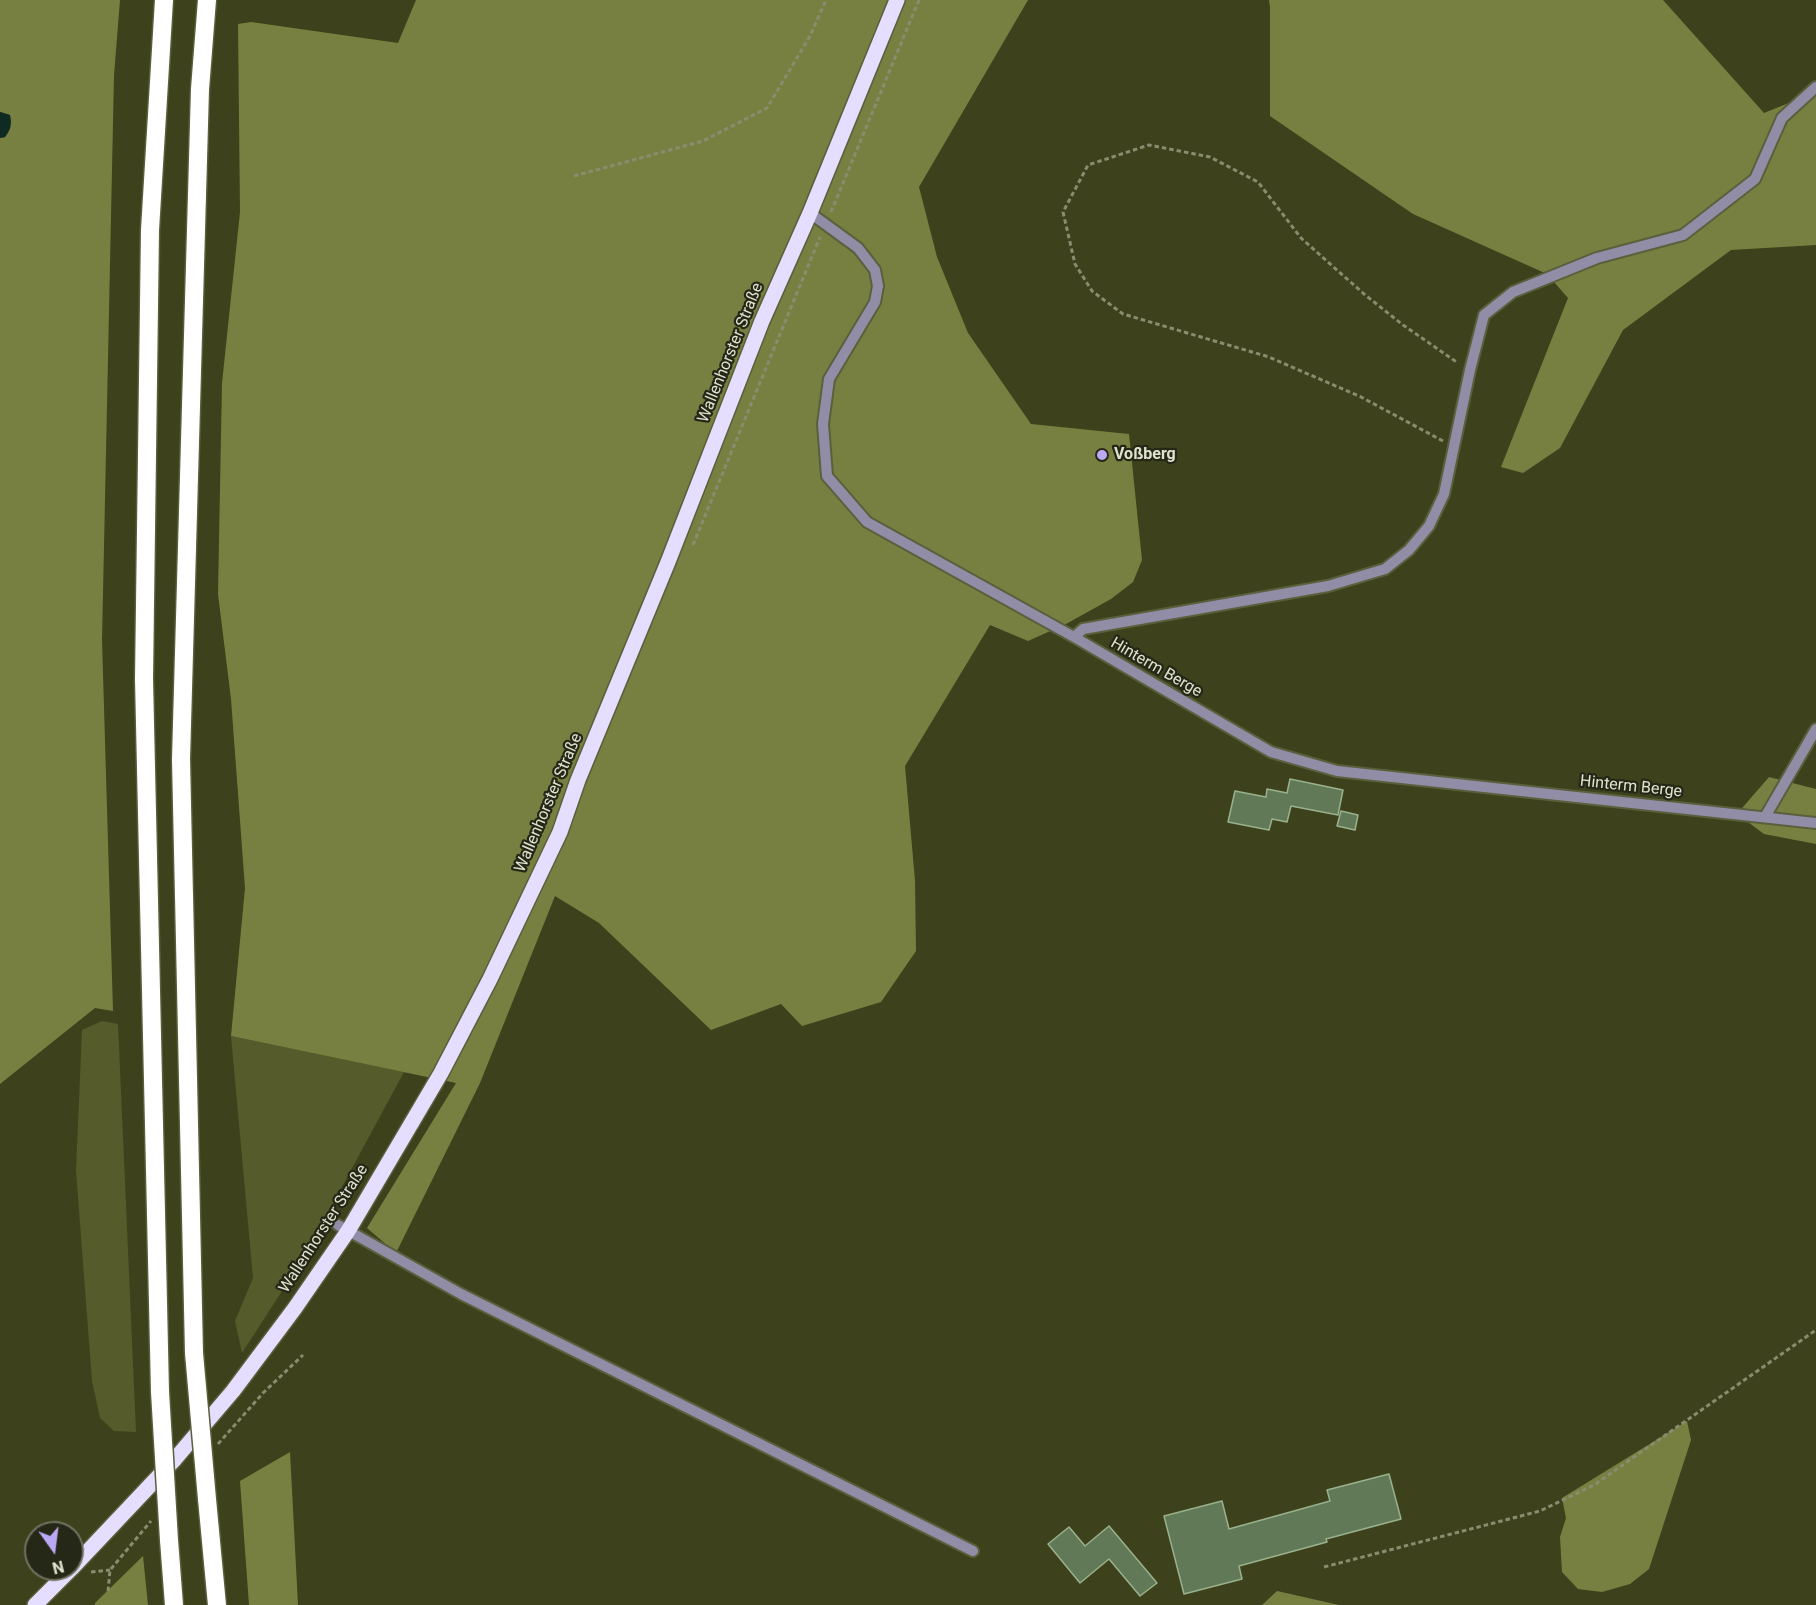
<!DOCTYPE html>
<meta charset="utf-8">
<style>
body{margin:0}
#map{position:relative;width:1816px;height:1605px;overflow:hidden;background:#3d421c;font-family:Roboto,sans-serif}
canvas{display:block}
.north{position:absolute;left:24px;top:1521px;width:60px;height:60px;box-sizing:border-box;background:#252717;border:2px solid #707260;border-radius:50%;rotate:166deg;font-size:16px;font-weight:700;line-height:24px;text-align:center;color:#e0e3ce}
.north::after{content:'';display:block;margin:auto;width:21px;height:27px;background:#bca9f5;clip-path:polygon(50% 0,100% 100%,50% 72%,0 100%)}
</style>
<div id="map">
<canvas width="1816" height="1605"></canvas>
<div class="north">N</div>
</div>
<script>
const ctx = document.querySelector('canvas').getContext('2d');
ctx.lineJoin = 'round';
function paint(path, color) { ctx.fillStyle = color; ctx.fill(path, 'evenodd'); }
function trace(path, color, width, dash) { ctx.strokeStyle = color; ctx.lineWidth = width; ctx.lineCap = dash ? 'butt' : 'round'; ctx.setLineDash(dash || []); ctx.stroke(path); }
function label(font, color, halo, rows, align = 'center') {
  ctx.font = font + ' Roboto,sans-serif'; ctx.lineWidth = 4.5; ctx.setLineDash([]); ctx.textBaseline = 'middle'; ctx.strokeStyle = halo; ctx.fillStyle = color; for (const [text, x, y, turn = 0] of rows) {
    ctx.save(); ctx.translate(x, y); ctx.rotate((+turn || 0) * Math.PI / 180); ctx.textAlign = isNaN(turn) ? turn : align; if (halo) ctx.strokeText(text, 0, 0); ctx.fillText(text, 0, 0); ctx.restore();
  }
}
const green = new Path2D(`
 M102 1021 118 1024 136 1432 114 1431 100 1418 92 1381 76 1171 82 1030Z
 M231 1036 404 1072 304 1257 242 1353 235 1321 253 1278Z`);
const forest = new Path2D(`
 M0 0H120L114 75 102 640 113 1011 95 1008 0 1084V138L5 137 10 115 0 112Z
 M416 0H1028L919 187 937 257 968 333 1031 424 1129 434 1142 560 1133 582 1111 599 1066 624 1028 641 990 625 905 766 915 881 916 951 881 1002 802 1026 781 1004 711 1030 599 923 555 896 480 1083 396 1253 367 1228 456 1083 231 1036 245 888 231 699 218 594 222 383 240 212 238 24 251 22 398 43Z
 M1269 0H1663L1764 113 1816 92V245L1731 250 1623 330 1560 448 1523 473 1501 467 1568 298 1547 274 1413 214 1270 116V7Z
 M1769 777 1816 789V844L1764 834 1737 814Z
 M1687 1421 1691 1440 1649 1569 1630 1584 1602 1592 1578 1589 1562 1572 1560 1537 1566 1518 1562 1498Z
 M290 1452 298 1605H249L240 1481Z
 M143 1556 148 1605H95V1603Z
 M1277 1591 1339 1605H1262Z`);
const water = new Path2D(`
 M0 112 10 115C12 124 11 129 5 137L0 138Z`);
const building = new Path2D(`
 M1290 779 1343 790 1338 815 1291 806 1287 822 1272 819 1269 830 1228 822 1235 791 1266 797 1267 789 1287 793Z
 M1341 811 1358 815 1355 830 1337 826Z
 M1389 1474 1401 1519 1326 1539 1327 1542 1239 1566 1242 1579 1184 1594 1164 1516 1222 1501 1229 1529 1330 1501 1327 1490Z
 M1109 1526 1157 1583 1140 1596 1109 1559 1080 1583 1048 1544 1069 1527 1085 1546Z`);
const path = new Path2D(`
 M574 176 703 141 767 108 810 36 826 0
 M831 212 919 0
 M1443 441 1361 397 1269 357 1123 314 1092 291 1075 264 1063 212 1088 165 1149 145 1210 157 1258 182 1301 238 1364 294 1403 325 1458 363
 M693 545 820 237
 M218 1444 263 1393 303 1355
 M1324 1567 1540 1511 1594 1485 1816 1330
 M91 1572 110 1570
 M108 1591 110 1570 151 1521`);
const minor = new Path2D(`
 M810 213 858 248 875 270 878 286 875 302 829 379 823 424 827 476 867 522 1074 637 1271 752 1337 771 1816 823
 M1074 637 1083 629 1328 586 1385 569 1409 550 1429 526 1444 494 1470 370 1484 315 1513 292 1597 258 1683 235 1755 179 1782 118 1816 87
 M1765 817 1816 729
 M338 1225 461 1294 973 1551`);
const major = new Path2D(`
 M72 1568 175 1459 233 1391 295 1308 348 1231 441 1073 490 979 560 832 578 780 668 562 762 321 810 213 897 0
 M35 1605 71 1569`);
const highway = new Path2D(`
 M194 1353 181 759 200 89 207 0
 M160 1392 144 679 150 230 164 0
 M207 1499 217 1605
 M169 1540 174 1605`);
const highwayBridge = new Path2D(`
 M194 1353 207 1499
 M160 1392 169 1540`);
const markers = [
 [1102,455,6,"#bca9f5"]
];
const streetNames = [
 ["Wallenhorster Straße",731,353,-68],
 ["Hinterm Berge",1156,668,30],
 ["Hinterm Berge",1631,787,6],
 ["Wallenhorster Straße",549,803,-67],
 ["Wallenhorster Straße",324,1229,-57]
];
const poiNames = [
 ["Voßberg",1114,455]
];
paint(green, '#555b2b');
paint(forest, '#788041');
paint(water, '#0f2923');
paint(building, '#627957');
trace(building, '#99b28d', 1.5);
trace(minor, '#5a5f3c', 14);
trace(major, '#5a5f3c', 18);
trace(highway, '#5a5f3c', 21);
trace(path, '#898d6f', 3, [4.5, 3]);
trace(minor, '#928da7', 10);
trace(major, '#e5defe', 15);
trace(highway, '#fff', 18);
trace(highwayBridge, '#5a5f3c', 21, []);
trace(highwayBridge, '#fff', 18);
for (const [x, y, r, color] of markers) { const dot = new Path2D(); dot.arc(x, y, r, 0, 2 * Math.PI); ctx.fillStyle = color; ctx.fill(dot); trace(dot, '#252717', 2); }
label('16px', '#e0e3ce', '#252717', streetNames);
label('bold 16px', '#e0e3ce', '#252717', poiNames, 'left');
</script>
